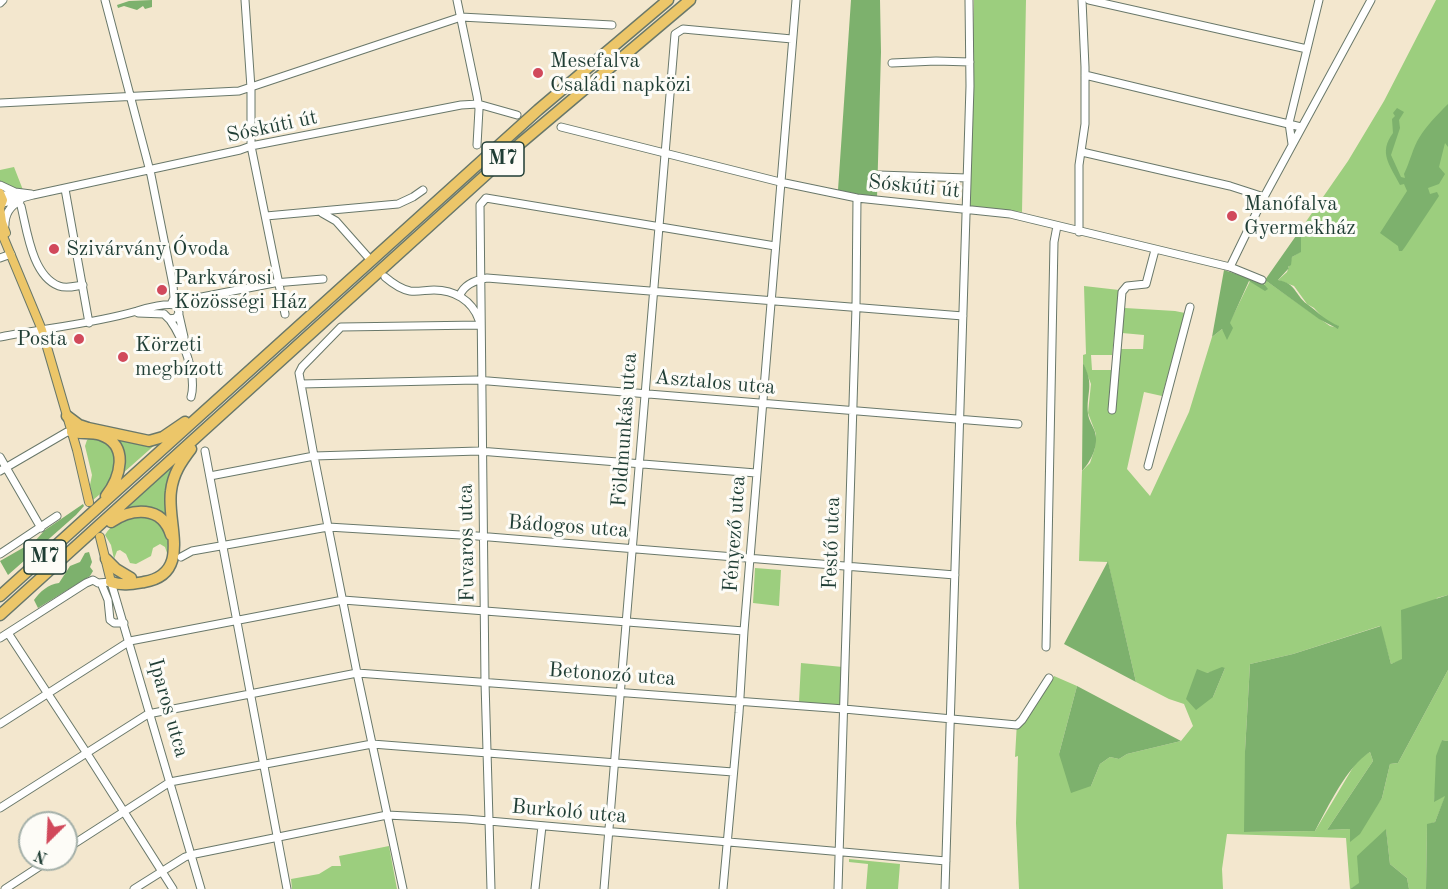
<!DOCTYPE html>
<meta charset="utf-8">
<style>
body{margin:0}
#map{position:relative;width:1448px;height:889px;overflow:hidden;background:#f3e7ce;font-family:"Old Standard TT",serif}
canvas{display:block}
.north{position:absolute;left:18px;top:811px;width:60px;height:60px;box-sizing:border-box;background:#fdfcf7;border:2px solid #a4b0a9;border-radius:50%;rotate:204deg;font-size:16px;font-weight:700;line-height:24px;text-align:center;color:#1f3d34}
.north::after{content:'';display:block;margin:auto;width:21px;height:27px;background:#d1495b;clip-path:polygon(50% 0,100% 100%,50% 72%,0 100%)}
</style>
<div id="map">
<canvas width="1448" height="889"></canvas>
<div class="north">N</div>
</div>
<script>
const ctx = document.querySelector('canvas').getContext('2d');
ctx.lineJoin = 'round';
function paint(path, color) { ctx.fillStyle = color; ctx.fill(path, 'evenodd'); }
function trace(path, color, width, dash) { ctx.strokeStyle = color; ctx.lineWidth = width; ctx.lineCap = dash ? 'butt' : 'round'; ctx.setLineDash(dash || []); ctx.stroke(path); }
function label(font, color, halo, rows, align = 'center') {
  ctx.font = font + ' "Old Standard TT",serif'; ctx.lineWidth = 6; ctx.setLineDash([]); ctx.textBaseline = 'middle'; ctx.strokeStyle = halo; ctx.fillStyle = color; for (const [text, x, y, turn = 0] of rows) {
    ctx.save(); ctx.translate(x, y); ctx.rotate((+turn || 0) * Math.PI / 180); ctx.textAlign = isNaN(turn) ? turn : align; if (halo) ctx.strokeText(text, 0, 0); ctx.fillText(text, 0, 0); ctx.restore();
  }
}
const green = new Path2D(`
 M974 0H1026L1022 212 970 206Z
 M1436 0H1448V595L1437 598 1402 660 1391 664 1380 626 1293 654 1250 664 1245 751V832L1315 831 1358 759 1370 752 1373 761 1327 830 1350 829V841L1382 798 1390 764 1398 763 1448 670V741L1442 740 1434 801 1446 795 1435 822 1427 825 1426 889H1409L1407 878 1390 864 1386 830 1359 884 1350 889 1346 838 1227 834 1222 869 1223 889H1019L1016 823 1018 756 1015 757 1017 722 1021 720 1054 676 1077 686 1059 754 1091 786 1100 764 1110 757 1119 759 1127 754 1181 741 1193 726 1184 704 1169 699 1136 682 1108 562 1079 561 1082 471 1090 463 1095 448 1096 434 1088 413 1091 384 1083 363V355L1086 354 1084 286 1119 290 1112 355H1091L1092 370H1117L1121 349H1143L1144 335 1122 333 1125 308 1175 311 1185 313 1162 396 1144 392 1127 469 1150 496 1189 412 1212 337 1222 329 1225 332 1250 281 1259 286 1265 285 1263 283 1265 280 1330 326 1338 328V326L1326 321 1314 308 1307 304 1294 286 1278 280 1287 272 1292 257 1300 252 1301 234 1304 233 1307 224 1305 223 1348 161 1384 101ZM1225 668 1213 697 1207 673Z
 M14 167 23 190 16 189 0 182V170Z
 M92 437 109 443 118 464 106 489 93 500 90 485 92 475 85 446 87 440Z
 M113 437 157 443 122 474Z
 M175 464 169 519 127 509 128 507Z
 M134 516C157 518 172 527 167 553L165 547 160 544 153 548 151 556 136 564 130 563 126 554 120 550 117 551 114 559 111 545 105 535C111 524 122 520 134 516Z
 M755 568 781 570 779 606 753 603Z
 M801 663 843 667 842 707 799 702Z
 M389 846 397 889H292L291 879 319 874 332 866H341L339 856Z
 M849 859 900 864 898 889H866L868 864 849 862Z`);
const forest = new Path2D(`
 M152 0V7L145 9 143 6 137 10 124 6 118 8 117 5 129 1Z
 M851 0H880L881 52 877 198 838 190Z
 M1448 104V147L1445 143 1439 167 1445 174 1439 184 1428 188 1430 194 1437 192 1439 196 1405 247 1402 251H1399L1398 246 1380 233 1407 191 1404 184 1400 185C1390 165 1378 153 1393 133L1392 119 1395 116 1393 113 1397 108 1404 112 1399 120 1400 128 1391 155 1401 177 1405 178 1404 174C1409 164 1414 145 1419 138 1427 125 1437 115 1448 104Z
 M1305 223 1307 224 1304 233 1301 234V252L1292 257 1291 265 1288 267 1289 268 1278 280C1297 284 1294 294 1307 304 1318 312 1326 321 1339 326L1338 329 1319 319 1265 280Z
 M1224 270 1263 283 1268 289 1265 291 1249 281 1230 323 1233 328 1227 340 1222 329 1212 337Z
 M1083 363C1095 386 1086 392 1088 414 1089 421 1093 426 1095 432 1099 446 1091 461 1082 471Z
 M83 504 84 506 76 515 8 575 0 561 35 541 45 530Z
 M89 552 92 562 90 567 93 571 90 576 38 608 34 600C40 592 48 584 59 583L70 566 80 562 85 553Z
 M1108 561 1136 682 1064 644Z
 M1448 595V670L1398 763 1390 764 1382 798 1360 834 1350 842V829L1327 830 1373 761 1370 752C1347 766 1328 807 1315 831L1244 832 1245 751 1250 664 1293 654 1381 626 1391 664 1402 659 1401 610Z
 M1222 667 1225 668 1213 697 1196 710 1186 699 1197 669 1207 673Z
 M1077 686 1181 741 1127 754 1119 759 1110 757 1100 764 1091 786 1071 793 1059 754Z
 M1442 740 1448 741V889H1426L1427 824 1435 822 1445 796 1434 802 1436 756Z
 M1386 829 1390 864 1407 878 1409 889H1350L1359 883 1357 856Z`);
const minor = new Path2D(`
 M105 0 151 175 173 285 174 298 171 304
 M245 0 251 88V146L285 314
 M457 0 477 96 479 109 477 145
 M1089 0 1307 49
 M0 3 3 0
 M892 63 936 61 970 62
 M1085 75 1301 127
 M0 103 239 91 461 17 612 25
 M561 127 780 182 857 198 1010 214 1230 267 1262 280
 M1292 144 1289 123 1319 0
 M1082 152 1230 186 1264 197
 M879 175 967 178
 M0 185 15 192 31 194
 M65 189 89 323
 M1 195H22
 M3 203 33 195 240 150 251 146 461 105 478 104 517 115
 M21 206C27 230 32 276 59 286 67 289 75 286 83 285
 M322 213 336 221 367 256
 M266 216 398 204 413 197 423 190
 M5 225C5 214 10 206 20 201
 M1079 232V165L1085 124V67L1082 0
 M0 258 11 254
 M1230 267 1264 197 1371 0
 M385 277C392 283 400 289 410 291 418 292 426 290 434 290 454 290 472 300 479 320
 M460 295C464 285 476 280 487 278L963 316
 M177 306 181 301 274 283 323 279
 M138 313 164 314
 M164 314 169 319 176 318 179 313 177 304
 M179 315 184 337
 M170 320C183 338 197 376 191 397
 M0 337C46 328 92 324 137 311 146 308 169 302 177 306
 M301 384 476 380 1018 424
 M1112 410 1122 292 1127 286 1146 284 1155 250
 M205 451 287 889
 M0 457 41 528
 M1148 466 1190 307
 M0 471 67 432H72
 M210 476 314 456 479 451 756 473
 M0 554 57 516
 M181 557 192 551 328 527 477 536 955 575
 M101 583 108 600 110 620 114 623H124
 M8 633 86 752 173 889
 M0 638 86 583 93 580 98 583 111 582 201 889
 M1046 647 1054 242 1057 226
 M0 724 130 641 343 600 744 631
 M0 808 148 714 357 673 844 709 1017 725 1022 720 1049 678
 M66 849 170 782 372 744 733 772
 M5 889 51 859
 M134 889 185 857 195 854 387 815 466 819 946 861
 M403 889 357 673 314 456 299 373 302 367 341 327 481 325
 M491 889 485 682 480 205 486 198 775 246
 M535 889 542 826
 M604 889 675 34 683 29 792 39
 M723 889 739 713 744 631 796 0
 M838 889 856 307 857 198
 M945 889 970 86 969 0`);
const major = new Path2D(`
 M0 193 3 200 0 208
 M0 208 2 222 6 233
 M0 229 42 330 77 450 89 502
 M100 537 111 582`);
const highway = new Path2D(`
 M67 416 79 425 88 428 149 441 163 437 185 422
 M72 432C82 434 91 432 101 435 130 445 120 478 106 496
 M111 522C132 508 162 505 171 535
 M106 559 116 569 131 578
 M111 582C122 586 132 584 144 582 193 574 166 522 171 491 173 474 181 462 191 449
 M0 596 538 110 668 0
 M0 615 522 142 690 0`);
const markers = [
 [538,73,6,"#d1495b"],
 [1232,216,6,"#d1495b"],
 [54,249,6,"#d1495b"],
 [162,290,6,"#d1495b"],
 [79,339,6,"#d1495b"],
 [123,357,6,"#d1495b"]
];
const shields = [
 [503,159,42],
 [45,557,42]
];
const shieldNames = [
 ["M7",503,159],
 ["M7",45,557]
];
const poiNames = [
 ["Mesefalva",550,61],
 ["Családi napközi",550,85],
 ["Manófalva",1244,204],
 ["Gyermekház",1244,228],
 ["Szivárvány Óvoda",66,249],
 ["Parkvárosi",174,278],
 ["Közösségi Ház",174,302],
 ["Posta",67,339,"right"],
 ["Körzeti",135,345],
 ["megbízott",135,369]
];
const streetNames = [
 ["Sóskúti út",272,127,-12],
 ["Sóskúti út",914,187,6],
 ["Asztalos utca",715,383,5],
 ["Földmunkás utca",625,430,-86],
 ["Bádogos utca",568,527,4],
 ["Fényező utca",735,534,-86],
 ["Fuvaros utca",467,543,-91],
 ["Festő utca",832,543,-88],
 ["Betonozó utca",612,675,4],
 ["Iparos utca",168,708,74],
 ["Burkoló utca",569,812,5]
];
paint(green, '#9cce7e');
paint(forest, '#7db16d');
trace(minor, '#69786a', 9);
trace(major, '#69786a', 10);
trace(highway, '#69786a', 13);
trace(minor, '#fff', 7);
trace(major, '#ecc669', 8);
trace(highway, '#ecc669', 10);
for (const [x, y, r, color] of markers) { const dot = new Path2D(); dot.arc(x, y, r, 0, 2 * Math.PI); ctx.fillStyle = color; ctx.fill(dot); trace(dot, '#fdfcf7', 2); }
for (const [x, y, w] of shields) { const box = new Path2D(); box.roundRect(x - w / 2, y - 17, w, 34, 4.5); ctx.fillStyle = '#fdfcf7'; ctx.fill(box); trace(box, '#1f3d34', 1.5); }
label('bold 20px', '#1f3d34', null, shieldNames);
label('21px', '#1f3d34', '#fdfcf7', poiNames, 'left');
label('21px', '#1f3d34', '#fdfcf7', streetNames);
</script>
